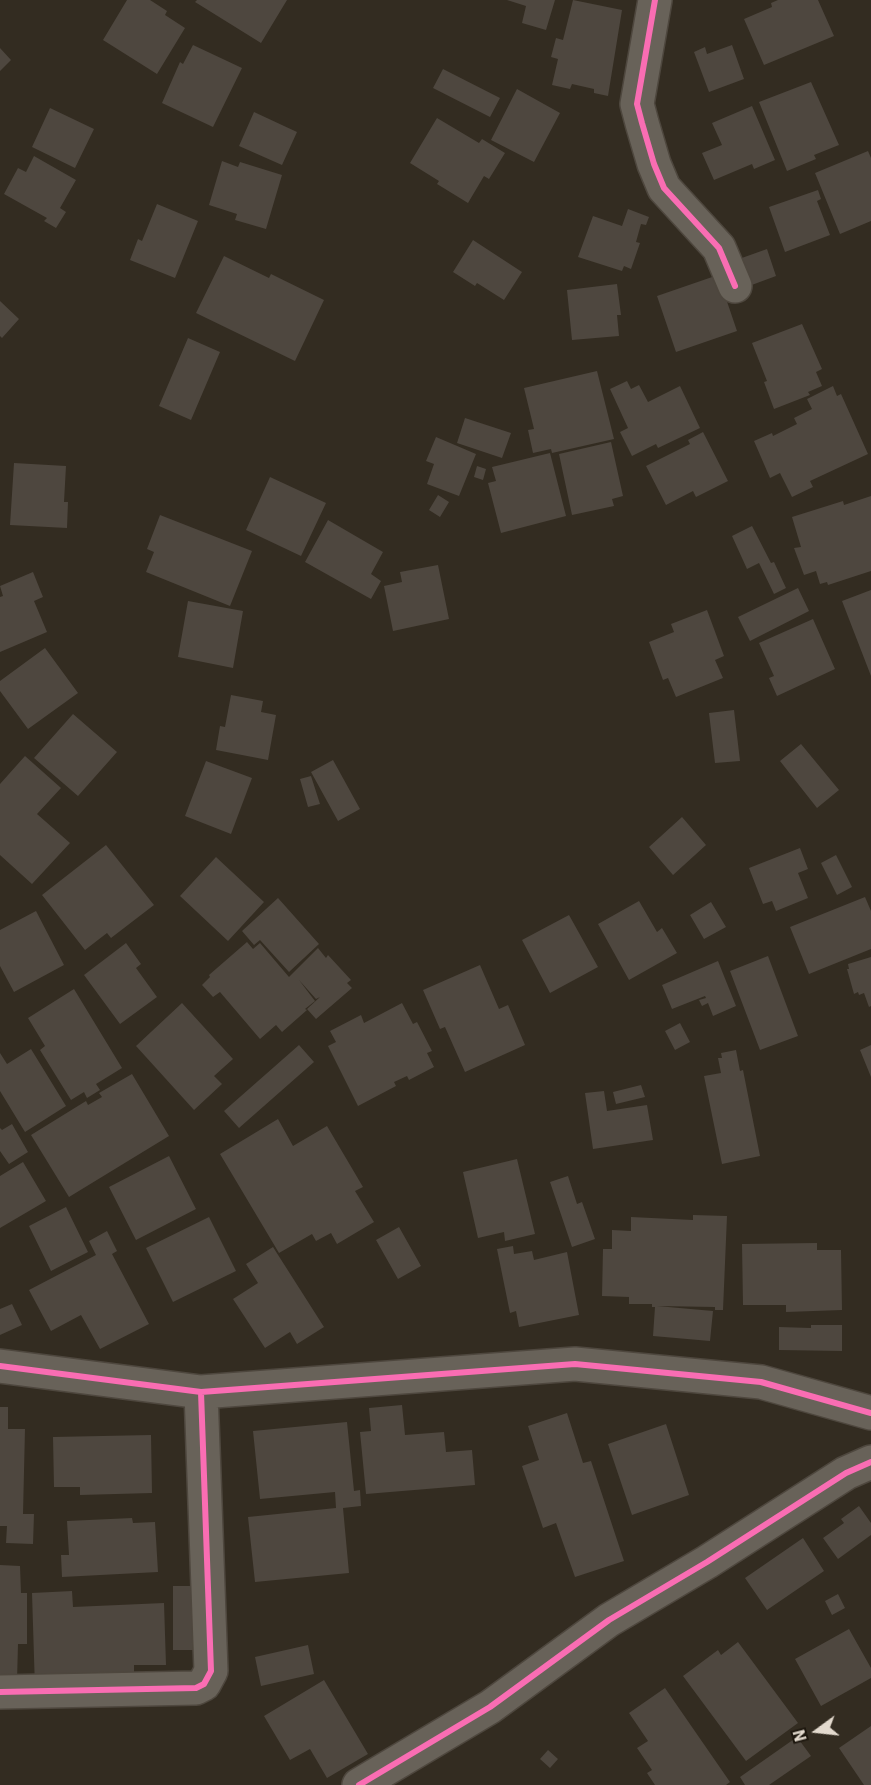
<!DOCTYPE html>
<style>
body{margin:0}
#map{position:relative;width:871px;height:1785px;overflow:hidden;background:#332c21;font-family:"IBM Plex Sans",sans-serif}
canvas{display:block}
.north{position:absolute;left:787px;top:1701px;width:60px;height:60px;-webkit-text-stroke:4px #1d170e;paint-order:stroke;rotate:255deg;font-size:16px;font-weight:700;line-height:24px;text-align:center;color:#e3dace}
.north::after{content:'';display:block;margin:auto;width:21px;height:27px;background:#e3dace;clip-path:polygon(50% 0,100% 100%,50% 72%,0 100%)}
</style>
<div id="map">
<canvas width="871" height="1785"></canvas>
<div class="north">N</div>
</div>
<script>
const ctx = document.querySelector('canvas').getContext('2d');
ctx.lineJoin = 'round';
function paint(path, color) { ctx.fillStyle = color; ctx.fill(path, 'evenodd'); }
function trace(path, color, width, dash) { ctx.strokeStyle = color; ctx.lineWidth = width; ctx.lineCap = dash ? 'butt' : 'round'; ctx.setLineDash(dash || []); ctx.stroke(path); }
const building = new Path2D(`
 M127 0H150L167 11 165 15 185 28 157 74 103 40Z
 M197 0H287L261 43 195 2Z
 M507 0H555L546 30 522 23 526 6Z
 M573 0 622 10 608 96 594 93V89L572 84 570 89 552 85 558 59 551 57 556 38 563 40Z
 M778 0H818L834 36 764 65 744 19 772 7 771 3Z
 M193 45 242 68 213 127 162 103 180 62 183 64Z
 M732 45 744 79 709 92 694 52 705 47 707 54Z
 M0 48 11 60 0 71Z
 M443 69 500 98 490 117 433 88Z
 M811 82 839 145 814 155 816 159 787 171 759 102Z
 M517 89 560 113 534 162 491 140Z
 M752 106 775 160 754 169 752 164 714 180 702 153 722 145 712 123Z
 M50 108 94 129 75 168 32 147Z
 M254 112 297 132 282 165 239 146Z
 M437 118 479 143 482 139 505 153 489 179 484 176 468 203 437 184 439 181 410 163Z
 M868 151 871 158V221L840 234 815 173Z
 M34 156 76 180 60 208 66 212 56 228 44 221 47 218 4 194 18 168 26 172Z
 M222 161 238 167 240 162 282 175 266 229 235 220 237 214 209 205Z
 M818 190 821 199 817 201 830 235 785 252 769 207Z
 M157 204 198 221 175 278 130 260 138 239 142 241Z
 M628 209 649 217 646 225 641 224 636 242 640 243 631 269 624 266 622 271 578 257 593 216 622 226Z
 M473 240 522 272 504 300 477 283 475 286 453 272Z
 M767 249 776 276 749 286 739 259Z
 M224 256 269 278 271 274 324 300 295 361 196 313Z
 M718 275 737 331 676 352 657 296Z
 M617 284 621 315H617L619 336 572 340 567 290Z
 M0 301 19 319 2 338 0 336Z
 M802 324 822 369 816 372 822 386 808 392 810 395 774 409 764 382 767 381 752 343Z
 M188 338 220 352 191 420 159 406Z
 M597 371 614 439 552 453 551 449 533 453 528 430 534 429 524 388Z
 M627 381 631 389 639 385 648 402 680 386 700 428 658 448 656 444 632 456 620 432 628 428 610 389Z
 M833 386 837 396 841 394 868 454 810 481 813 487 792 497 780 473 770 478 754 441 772 433 773 436 797 424 794 418 812 409 807 399Z
 M465 418 511 433 502 458 457 443Z
 M703 432 728 481 696 497 693 491 666 505 646 466 690 444 688 440Z
 M436 437 476 454 459 496 427 484 434 464 426 461Z
 M611 442 623 496 612 499 614 506 572 515 559 454Z
 M550 453 566 516 501 533 488 483 496 481 492 467Z
 M14 463 66 466 64 502H68L67 528 10 525Z
 M477 466 486 469 483 480 474 477Z
 M270 477 326 503 301 556 246 530Z
 M438 495 449 502 440 517 429 510Z
 M871 496V571L828 585 827 582 820 584 816 571 804 575 794 548 801 547 792 517 843 501 844 505Z
 M160 515 252 551 230 606 146 572 154 552 147 549Z
 M328 520 383 552 371 574 381 581 371 599 305 562Z
 M752 526 771 563 774 562 786 588 774 594 759 563 747 569 732 536Z
 M438 565 449 619 393 631 384 586 402 582 400 572Z
 M33 572 43 597 34 601 47 632 0 652V597L3 596 0 586Z
 M798 588 809 611 750 641 738 617Z
 M871 590V676L842 601Z
 M188 601 243 611 233 668 178 657Z
 M707 610 724 656 715 660 723 678 676 697 668 678 663 680 649 642 674 632 671 624Z
 M813 619 835 669 777 696 769 678 774 676 759 643Z
 M45 648 78 693 28 729 0 691V681Z
 M231 695 263 701 261 712 276 715 268 760 216 750 220 726 225 727Z
 M734 710 740 761 715 763 709 713Z
 M73 714 117 752 78 796 34 758Z
 M801 744 839 790 817 808 780 761Z
 M25 756 61 788 37 814 70 843 32 884 0 855V784Z
 M333 760 360 809 338 821 311 772Z
 M206 761 252 778 231 834 185 816Z
 M311 776 320 804 308 807 300 779Z
 M682 817 706 845 673 875 649 847Z
 M106 845 154 905 111 938 107 933 85 950 42 895Z
 M800 848 808 869 798 873 808 898 776 911 772 901 763 904 749 868Z
 M836 855 852 887 837 895 821 863Z
 M216 857 264 902 228 941 180 896Z
 M865 897 871 911V949L809 974 790 927Z
 M278 898 319 944 289 972 260 940 254 945 242 931Z
 M639 901 657 932 662 928 677 953 629 980 598 924Z
 M711 902 726 927 704 939 690 915Z
 M36 911 64 965 14 992 0 966V930Z
 M569 915 598 967 550 993 522 940Z
 M247 942 253 949 260 943 289 977 318 948 326 958 328 955 351 980 347 983 352 988 316 1019 307 1009 320 997 316 999 299 980 315 1001 305 1009 307 1010 282 1032 276 1025 260 1039 220 992 213 997 202 985 210 977 209 975Z
 M126 943 141 964 136 968 157 997 120 1024 84 975Z
 M768 956 798 1036 760 1050 730 971Z
 M871 957V1006L869 1007 864 993 859 995 858 992 854 994 847 969H849L848 964Z
 M718 961 736 1006 713 1016 708 1003 702 1006 699 1000 706 998 705 996 672 1009 662 985Z
 M480 965 499 1009 508 1005 525 1045 465 1072 445 1027 440 1029 423 990Z
 M74 989 122 1068 96 1084 100 1090 87 1098 84 1092 71 1100 40 1050 45 1046 28 1018Z
 M182 1003 233 1059 214 1076 222 1084 194 1110 136 1046Z
 M402 1003 413 1024 417 1022 432 1051 427 1053 434 1067 409 1080 407 1076 394 1082 396 1086 358 1106 328 1046 336 1042 330 1031 361 1015 364 1023Z
 M680 1023 690 1042 675 1050 665 1031Z
 M299 1045 314 1062 239 1128 224 1111Z
 M871 1045V1077L860 1050Z
 M31 1049 66 1106 25 1132 0 1091V1053L7 1064Z
 M736 1050 740 1071 743 1070 760 1156 722 1164 704 1076 721 1073 718 1058H722L721 1053Z
 M132 1074 169 1136 69 1197 31 1135 86 1101 88 1105 102 1097 99 1093Z
 M641 1085 645 1097 616 1104 613 1092Z
 M604 1091 607 1111 647 1105 653 1140 593 1149 585 1093Z
 M278 1119 293 1146 327 1126 363 1187 355 1191 374 1222 337 1244 331 1233 316 1241 312 1234 279 1253 220 1154Z
 M12 1124 28 1152 9 1164 0 1151V1128L2 1130Z
 M169 1156 196 1209 136 1240 109 1187Z
 M517 1159 535 1234 505 1241 504 1232 478 1238 463 1172Z
 M23 1162 46 1201 0 1228V1176Z
 M568 1176 577 1204 582 1202 595 1239 572 1247 550 1182Z
 M66 1207 88 1252 51 1271 29 1226Z
 M693 1215 727 1216 723 1310H715V1307L657 1306 713 1311 710 1341 653 1336 655 1307H652V1304H629V1297L602 1296 603 1249H612V1230L631 1231V1217L693 1220Z
 M209 1217 236 1271 173 1302 146 1248Z
 M399 1227 421 1266 398 1279 376 1240Z
 M107 1231 117 1251 112 1254 149 1324 100 1349 81 1315 51 1331 29 1290 96 1255 89 1241Z
 M817 1243V1250H841L842 1310 786 1312V1305H743L742 1244Z
 M513 1246 514 1254 532 1251 534 1260 567 1252 579 1315 519 1327 516 1311 510 1313 497 1249Z
 M273 1247 324 1327 297 1344 290 1332 265 1348 233 1299 258 1283 246 1264Z
 M12 1304 22 1325 0 1335V1309Z
 M811 1325H842V1351L779 1350V1327L811 1328Z
 M402 1405 405 1435 444 1432 446 1452 472 1450 475 1485 366 1494 360 1432 371 1431 369 1408Z
 M0 1407H8V1429H25L23 1514H34L33 1544 6 1543 7 1526H0Z
 M567 1413 583 1463 591 1461 624 1561 575 1577 556 1523 543 1528 522 1466 539 1460 528 1426Z
 M347 1422 354 1491 360 1490 361 1506 343 1508 349 1573 255 1582 248 1517 336 1508 335 1492 260 1499 253 1431Z
 M666 1424 689 1495 632 1515 608 1444Z
 M151 1435 152 1493 80 1495V1487H54L53 1437Z
 M859 1506 871 1523V1535L838 1559 823 1538 844 1523 841 1519Z
 M132 1518 133 1523 155 1522 158 1572 62 1577 61 1555H69L67 1521Z
 M803 1538 824 1571 767 1610 745 1578Z
 M0 1565 20 1566 21 1593H27V1644H18L17 1681H0Z
 M173 1586H206V1650H173Z
 M72 1591 73 1607 164 1603 166 1665H134V1672L51 1676 35 1689 32 1593Z
 M838 1594 845 1608 832 1615 825 1601Z
 M849 1629 871 1668V1678L821 1706 795 1659Z
 M738 1642 798 1723 746 1761 683 1676 718 1650 721 1655Z
 M308 1645 314 1674 261 1686 255 1657Z
 M324 1680 368 1754 327 1778 310 1749 290 1760 264 1716Z
 M665 1688 730 1782 726 1785H655L647 1773 652 1770 637 1748 648 1741 629 1713Z
 M871 1726V1785H864L839 1748Z
 M797 1737 811 1756 769 1785H745L740 1777Z
 M548 1750 558 1759 550 1768 540 1759Z`);
const minor = new Path2D(`
 M655 0 637 104 642 123 654 164 664 188 719 248 735 286
 M0 1366 201 1392 575 1364 761 1382 871 1413
 M0 1692 196 1688 204 1684 211 1671 201 1392
 M359 1785 490 1707 609 1620 707 1562 846 1473 871 1462`);
const cycleway = new Path2D(`
 M655 0 637 104 642 123 654 164 664 188 719 248 735 286
 M0 1366 201 1392 575 1364 761 1382 871 1413
 M0 1692 196 1688 204 1684 211 1671 201 1392
 M359 1785 490 1707 609 1620 707 1562 846 1473 871 1462`);
paint(building, '#4e473f');
trace(minor, '#4e473e', 36);
trace(minor, '#686259', 33);
trace(cycleway, '#f96db3', 6);
</script>
